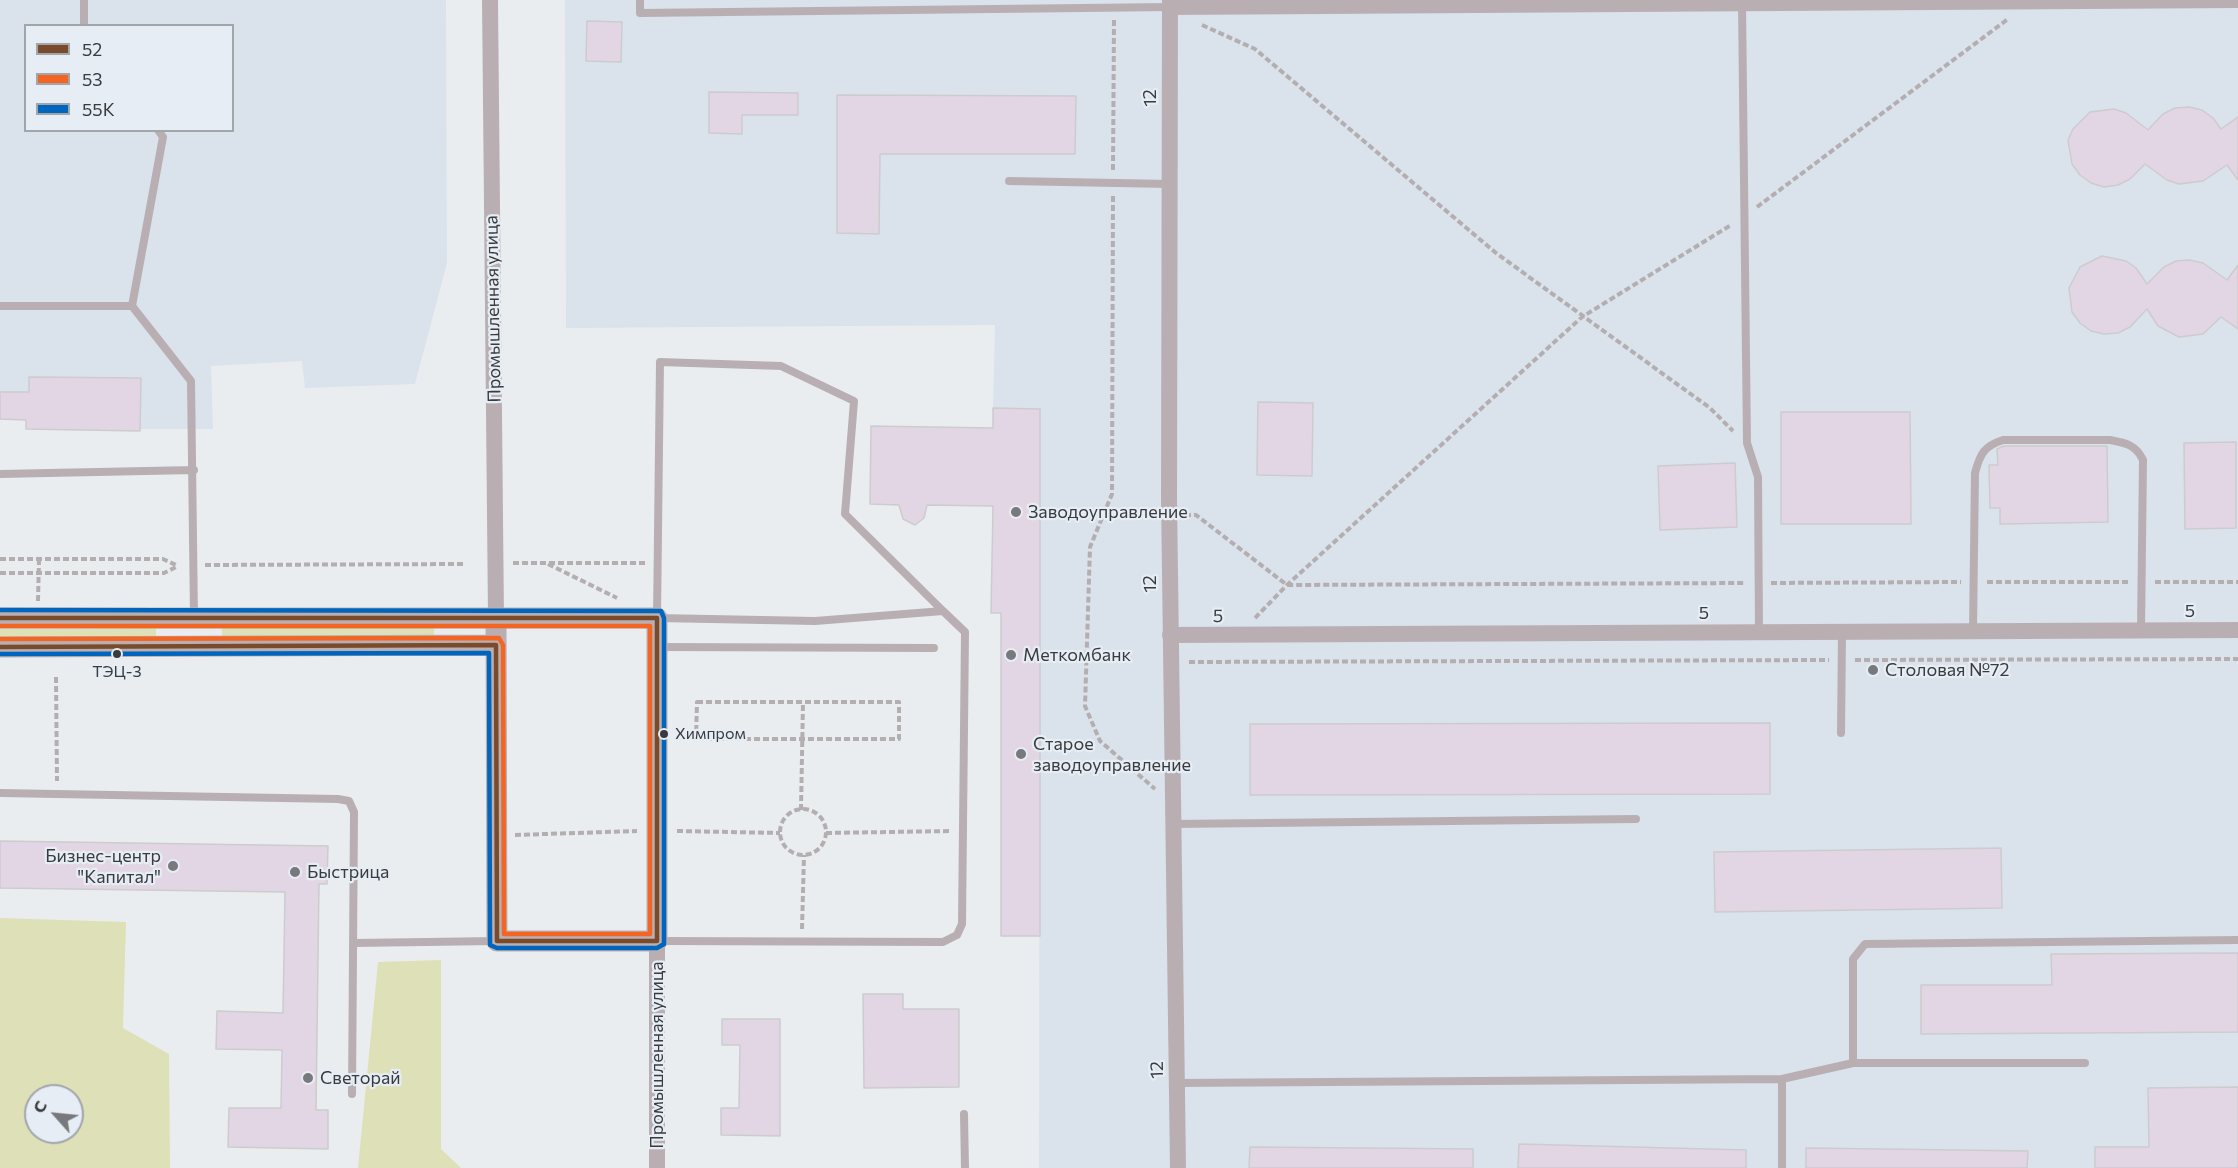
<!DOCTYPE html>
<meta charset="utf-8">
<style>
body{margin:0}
#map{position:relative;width:2238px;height:1168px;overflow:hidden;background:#eaedf0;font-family:Commissioner,sans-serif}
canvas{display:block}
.legend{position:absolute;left:24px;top:24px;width:210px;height:108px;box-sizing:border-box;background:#e6edf4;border:2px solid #a1a6ab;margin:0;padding:8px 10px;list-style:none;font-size:18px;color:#393b3e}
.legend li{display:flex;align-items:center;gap:12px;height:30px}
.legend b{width:30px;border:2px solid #a1a6ab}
.north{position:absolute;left:24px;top:1084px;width:60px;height:60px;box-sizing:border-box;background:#e6edf4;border:2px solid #a1a6ab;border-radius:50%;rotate:297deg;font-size:16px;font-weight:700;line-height:24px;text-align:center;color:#393b3e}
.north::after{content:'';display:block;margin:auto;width:21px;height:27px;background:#77797c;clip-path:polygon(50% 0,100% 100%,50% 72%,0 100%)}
</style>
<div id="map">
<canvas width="2238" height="1168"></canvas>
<ul class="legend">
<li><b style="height:8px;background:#7a4b2a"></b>52</li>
<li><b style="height:8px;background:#f26522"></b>53</li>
<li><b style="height:8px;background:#0065bd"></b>55К</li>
</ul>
<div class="north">С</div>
</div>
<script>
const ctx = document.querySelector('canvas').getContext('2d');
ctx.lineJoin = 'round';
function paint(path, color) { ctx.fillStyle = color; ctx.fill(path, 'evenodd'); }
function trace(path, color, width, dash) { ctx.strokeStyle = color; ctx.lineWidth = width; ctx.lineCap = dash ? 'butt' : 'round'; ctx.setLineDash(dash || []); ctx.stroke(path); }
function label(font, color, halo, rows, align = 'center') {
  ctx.font = font + ' Commissioner,sans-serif'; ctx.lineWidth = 4.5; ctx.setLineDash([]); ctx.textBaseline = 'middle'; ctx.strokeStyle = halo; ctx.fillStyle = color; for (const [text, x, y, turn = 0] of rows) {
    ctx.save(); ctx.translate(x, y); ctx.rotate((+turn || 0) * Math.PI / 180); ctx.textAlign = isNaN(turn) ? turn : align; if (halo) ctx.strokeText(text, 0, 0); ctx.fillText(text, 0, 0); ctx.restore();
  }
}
const built = new Path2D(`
 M0 0H446L447 263 415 384 305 388 302 361 211 366 213 429H26V420L0 419ZM26 26H232V130H26Z
 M565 0H2238V1168H1039L1040 409 993 408 995 325 566 328Z`);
const green = new Path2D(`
 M222 627H434V636H222Z
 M156 628V637H0V629Z
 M0 918 126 922 123 1028 169 1054 170 1168H0ZM36 1096H72V1132H36Z
 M441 960V1149L461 1168H358L378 962Z`);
const building = new Path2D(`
 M587 21 622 22 621 62 586 61Z
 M709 92 798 93V115H742V134L709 133Z
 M837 95 1076 96 1075 154H880L879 234 837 233Z
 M2189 107 2202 110 2213 118 2221 129 2238 117V180L2227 165 2203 181 2179 184 2167 180 2145 164 2130 179 2118 185 2104 187 2091 183 2080 175 2072 164 2068 140 2073 129 2090 112 2114 109 2126 113 2148 130 2163 114 2175 108Z
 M2102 256 2126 261 2136 268 2147 284 2164 267 2176 261 2189 260 2203 263 2227 280 2238 265V329L2221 317 2203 334 2179 337 2158 326 2147 309 2130 327 2118 333 2104 334 2091 331 2080 323 2072 312 2069 288 2080 267Z
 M29 377 141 378 140 431 26 429V420L0 419V392H29Z
 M1258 402 1313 403 1312 476 1257 475Z
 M993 408 1040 409V936H1001V613H991L993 506 927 505 924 518 915 525 903 519 899 505 870 504 871 426 993 428Z
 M1781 412H1910L1911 524H1781Z
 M2236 442V528L2185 529 2184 443Z
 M2004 446H2107L2108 522 2000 524V508H1990L1989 465H1998L1997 449Z
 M1735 463 1737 527 1660 530 1658 466Z
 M1770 723V794L1250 795V724Z
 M0 841 328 846 327 884H319L316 1110H328V1149L228 1147 229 1108H281L282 1050 216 1049 217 1011 283 1013 285 892 0 888Z
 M2001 848 2002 908 1715 912 1714 852Z
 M2238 953V1032L1921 1034V985H2052L2051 954Z
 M863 994H903V1009H959V1087L864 1088Z
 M722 1019H780V1136L721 1135V1108H739L740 1045H722Z
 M2238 1087V1168H2095V1147H2149L2148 1088Z
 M1519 1144 1746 1150V1168H1518Z
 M1250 1147 1473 1149V1168H1249Z
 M1806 1148 2028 1151 2027 1168H1806Z`);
const path = new Path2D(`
 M1202 25 1255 49 1496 253 1710 408 1733 431
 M1113 170 1114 19
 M1113 196 1112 494 1090 547 1085 706 1100 741 1155 789
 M1757 207 2008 19
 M1185 515H1196L1287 585 1745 583
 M0 559H163L178 566
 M513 563H646
 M548 564 617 598
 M205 565 463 564
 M0 573H164L178 566
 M1987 582H2129
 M2155 582H2238
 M1771 583 1961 582
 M38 601 39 560
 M1255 618 1287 585 1582 317 1731 225
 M1855 660 2238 659
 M1189 662 1829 660
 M56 677 57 781
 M697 702H899V739H696Z
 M780 832a23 23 0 1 1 46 0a23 23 0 1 1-46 0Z
 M801 810 803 702
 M677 831 780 833
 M826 833 952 831
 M515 835 637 831
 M802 929 804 855`);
const service = new Path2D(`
 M84 0V26
 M640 0V13L1170 7
 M1742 3 1747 443 1758 477 1759 632
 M1009 181 1170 184
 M0 306H132L191 381 194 617
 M132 306 163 137 158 130
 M0 474 194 470
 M1973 631 1975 473C1980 454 1984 446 2003 440H2110C2126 443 2136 445 2143 460L2141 630
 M658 647 934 648
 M1841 733 1842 632
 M0 793 338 799 349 801 354 812 352 1094
 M1173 824 1636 819
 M658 941 943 942 957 935 962 924 965 632 943 611 815 621 657 618 660 362 781 366 854 401 845 514 943 611
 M354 943 497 941
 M1853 1063V959L1865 944 2238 940
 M1177 1083 1782 1079 1853 1063H2085
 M964 1114 965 1168
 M1782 1168V1079`);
const minor = new Path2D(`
 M490 0 496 618
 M1170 0 1169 499 1178 1168
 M1170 7 2238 0
 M1170 635 2238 630
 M657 1168V941`);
const tertiary = new Path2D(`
 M0 618H657V941H497L496 618
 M0 647 496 645`);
const bus1 = new Path2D(`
 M0 618H657V941H497L496 645 0 647`);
const bus2 = new Path2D(`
 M0 626H650V934H504L503 645 499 638 0 639`);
const bus3 = new Path2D(`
 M0 610 661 611 664 618V944L657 948H497L490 945 489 653 0 654`);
const markers = [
 [1016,512,6,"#77797c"],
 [117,654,5,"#393b3e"],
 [1011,655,6,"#77797c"],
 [1873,670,6,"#77797c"],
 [664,734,5,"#393b3e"],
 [1021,754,6,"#77797c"],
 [173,866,6,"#77797c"],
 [295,872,6,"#77797c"],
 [308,1078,6,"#77797c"]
];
const busNames = [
 ["ТЭЦ-3",117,672],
 ["Химпром",675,734,"left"]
];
const streetNames = [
 ["12",1150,98,-90],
 ["Промышленная улица",493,309,-91],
 ["12",1150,584,-90],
 ["5",2190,611],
 ["5",1704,613],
 ["5",1218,616,1],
 ["Промышленная улица",657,1055,-90],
 ["12",1157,1070,-91]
];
const poiNames = [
 ["Заводоуправление",1028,512],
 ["Меткомбанк",1023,655],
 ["Столовая №72",1885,670],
 ["Старое",1033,744],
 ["заводоуправление",1033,765],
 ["Бизнес-центр",161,856,"right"],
 ["\"Капитал\"",161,877,"right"],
 ["Быстрица",307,872],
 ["Светорай",320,1078]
];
paint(built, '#dae2eb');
paint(green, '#dee1b7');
paint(building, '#e3d6e4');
trace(building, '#ccccce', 1.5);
trace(path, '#b4aeb1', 4, [6, 3]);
trace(service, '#b9afb3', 8);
trace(minor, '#b9afb3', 16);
trace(tertiary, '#b9afb3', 21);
trace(bus1, '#7a4b2a', 4.5);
trace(bus2, '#f26522', 4.5);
trace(bus3, '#0065bd', 4.5);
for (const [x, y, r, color] of markers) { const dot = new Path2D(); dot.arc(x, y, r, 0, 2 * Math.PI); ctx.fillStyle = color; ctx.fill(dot); trace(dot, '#e6edf4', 2); }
label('16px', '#393b3e', '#e6edf4', busNames);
label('18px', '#393b3e', '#e6edf4', streetNames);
label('18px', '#393b3e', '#e6edf4', poiNames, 'left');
</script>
